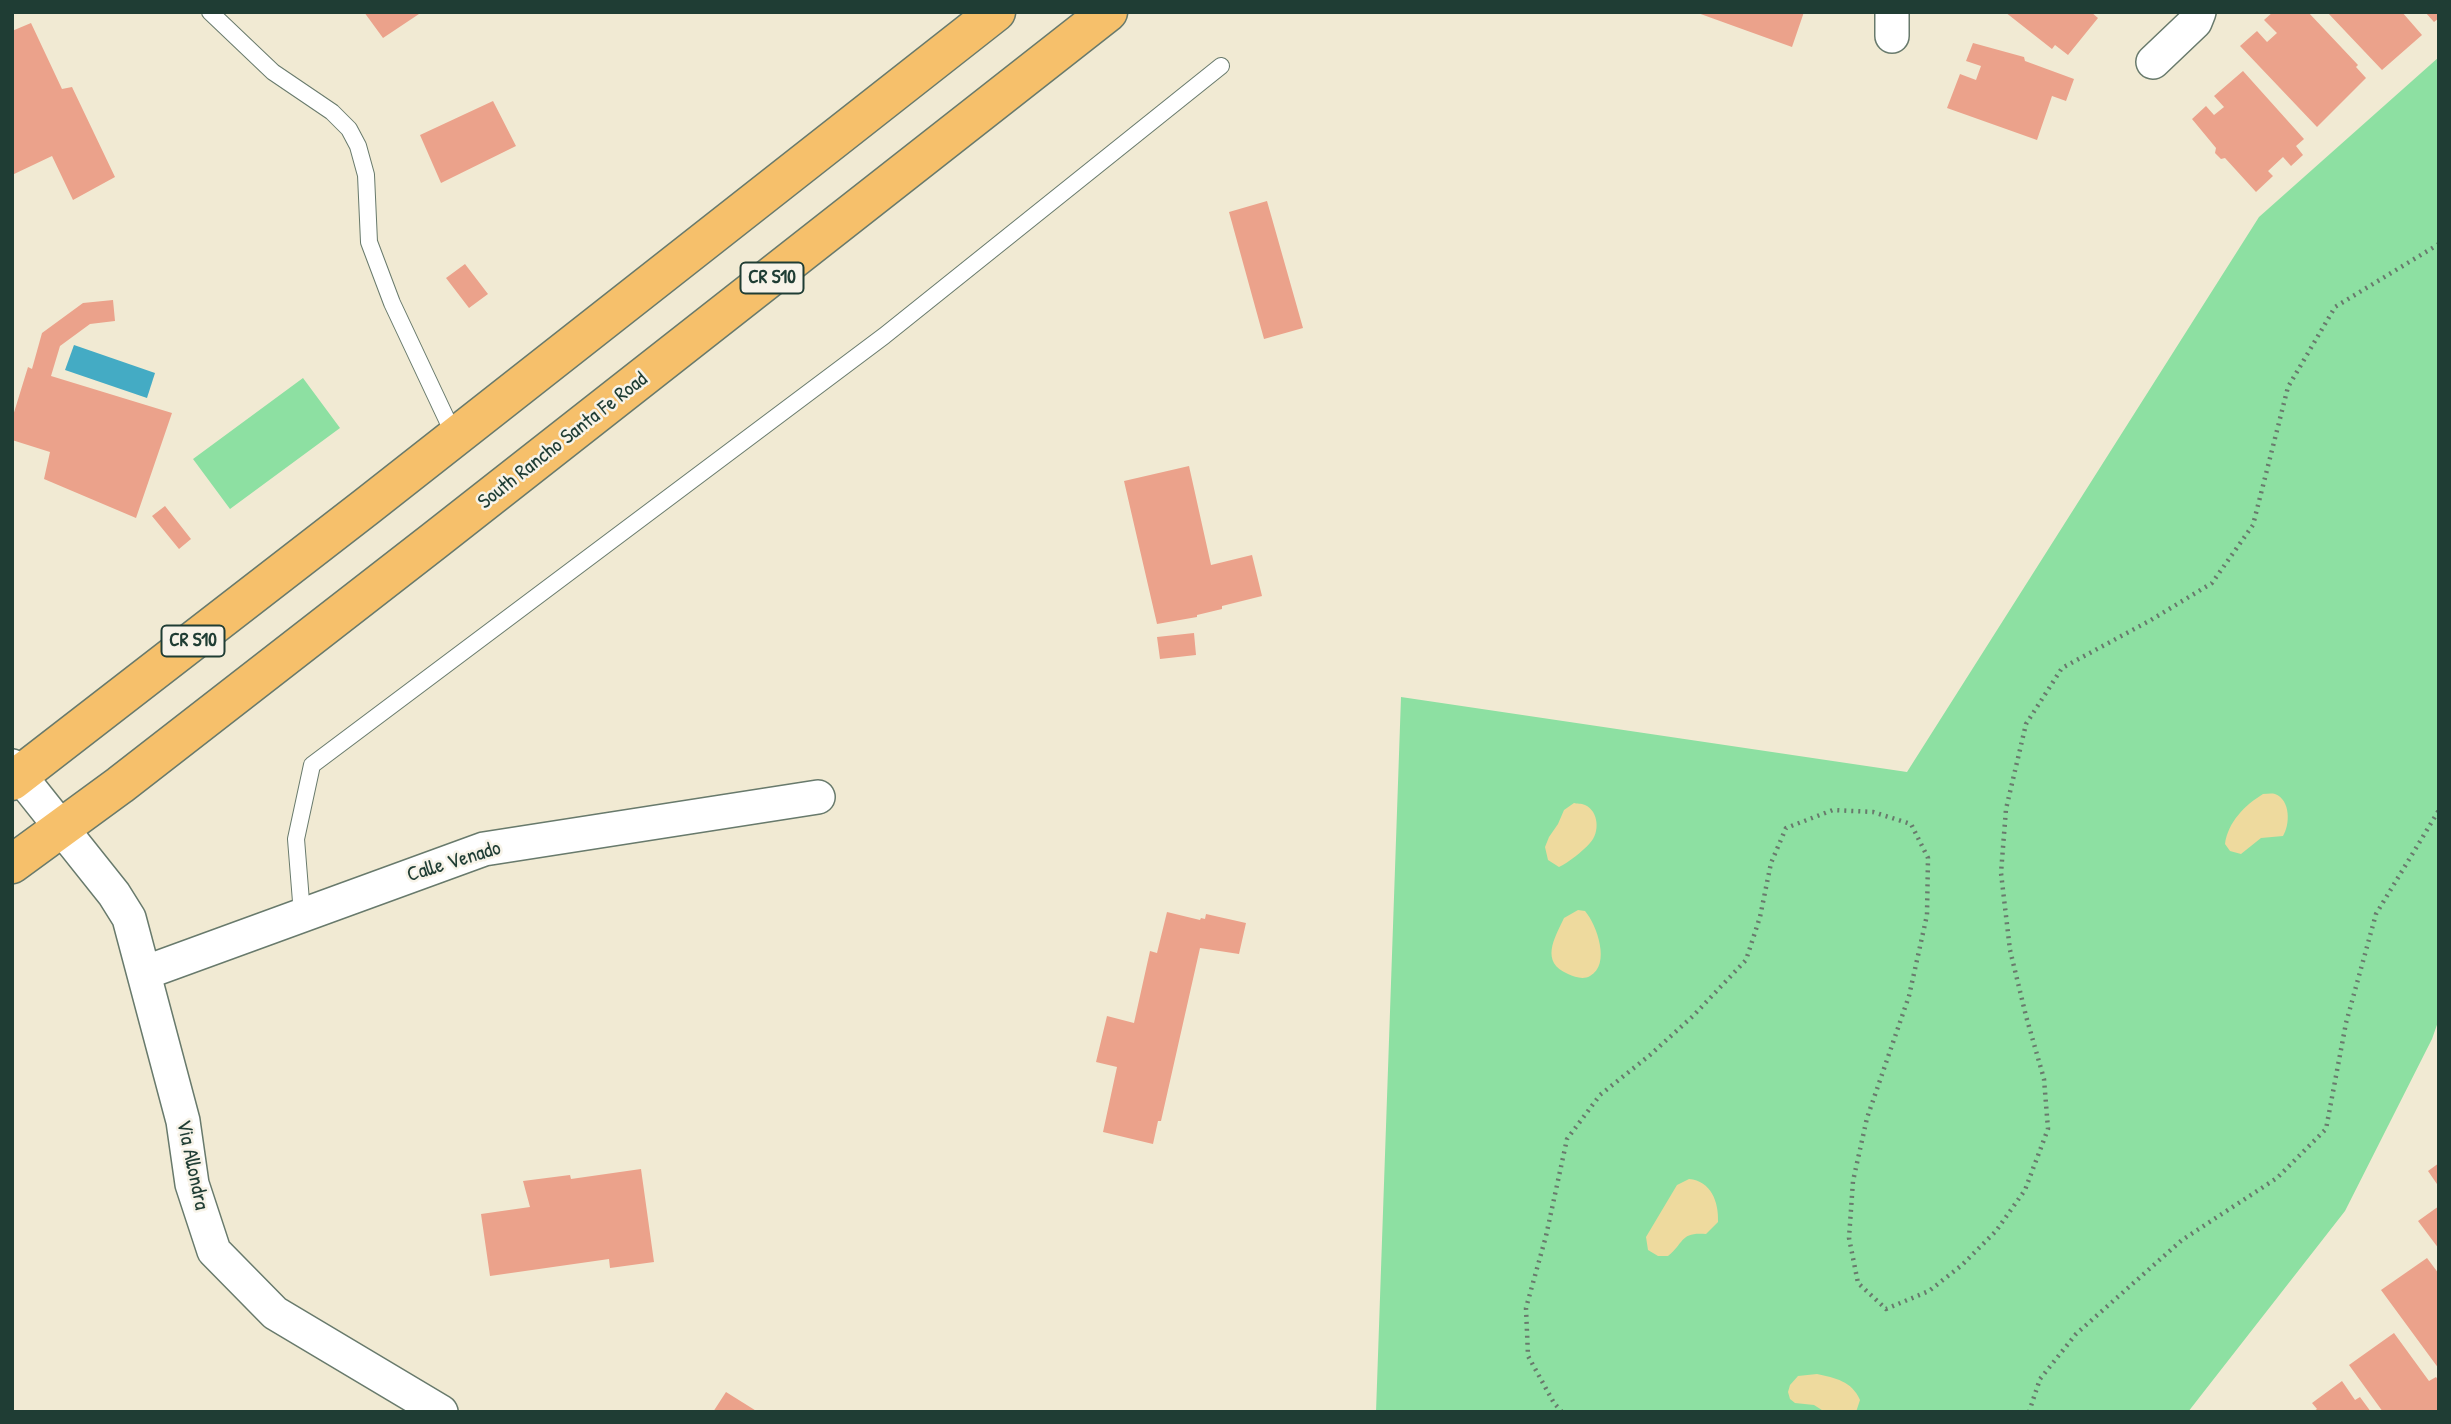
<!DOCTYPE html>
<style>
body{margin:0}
#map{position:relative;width:2451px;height:1424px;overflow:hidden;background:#f1ead3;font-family:"Patrick Hand",sans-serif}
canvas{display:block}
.frame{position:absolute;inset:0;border:14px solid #1f3d34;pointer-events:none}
</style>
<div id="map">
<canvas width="2451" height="1424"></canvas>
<div class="frame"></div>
</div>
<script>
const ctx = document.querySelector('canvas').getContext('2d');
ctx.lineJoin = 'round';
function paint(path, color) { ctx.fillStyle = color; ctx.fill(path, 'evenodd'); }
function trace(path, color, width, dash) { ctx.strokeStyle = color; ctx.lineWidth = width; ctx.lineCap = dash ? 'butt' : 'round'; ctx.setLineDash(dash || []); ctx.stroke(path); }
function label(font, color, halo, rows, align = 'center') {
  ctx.font = font + ' "Patrick Hand",sans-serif'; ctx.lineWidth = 5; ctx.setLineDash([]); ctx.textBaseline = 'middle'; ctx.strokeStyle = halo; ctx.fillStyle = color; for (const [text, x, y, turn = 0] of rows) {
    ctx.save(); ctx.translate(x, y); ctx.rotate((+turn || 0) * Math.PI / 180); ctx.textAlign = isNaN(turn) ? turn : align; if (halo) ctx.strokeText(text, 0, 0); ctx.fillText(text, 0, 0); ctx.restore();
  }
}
const green = new Path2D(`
 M2439 57V1019L2432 1039 2345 1211 2188 1412H1376L1401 697 1907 772 2259 217Z
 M303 378 340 428 230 509 193 459Z`);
const sand = new Path2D(`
 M2263 794C2267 794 2271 793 2275 794 2291 800 2290 825 2283 836L2261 838 2241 854 2230 851 2225 844C2228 822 2245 805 2263 794Z
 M1574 803C1577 804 1581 803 1585 805 1599 811 1600 833 1590 843 1582 852 1569 862 1559 867L1548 860 1545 847 1549 837 1558 824 1564 810Z
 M1578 910 1585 911C1597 925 1611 965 1590 976 1583 980 1575 977 1568 974 1540 962 1554 939 1564 918Z
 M1689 1179C1711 1181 1719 1202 1718 1222L1706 1234C1680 1232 1685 1242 1668 1256H1658L1648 1250 1646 1237 1677 1185Z
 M1817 1374C1835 1378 1852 1381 1860 1400L1856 1412H1825L1814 1405 1795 1403 1790 1399 1788 1392 1790 1385 1798 1376Z`);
const water = new Path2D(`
 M74 345 155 373 147 398 65 370Z`);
const building = new Path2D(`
 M364 12H422L383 38Z
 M1695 12H1804L1792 47Z
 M2005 12H2091L2098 18 2068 55 2055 45 2052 49Z
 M2273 12H2308L2358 65 2356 67 2366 78 2317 127 2240 46 2257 31 2267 42 2277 33 2264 20Z
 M2327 12H2402L2422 35 2382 70Z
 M2425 12H2439V18L2434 22Z
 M31 23 62 89 72 87 115 177 73 200 52 156 12 175V31Z
 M1973 43 2024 57 2025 61 2074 79 2066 101 2052 96 2037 140 1947 108 1960 74 1976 80 1981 66 1966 61Z
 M2243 71 2304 139 2296 146 2303 155 2291 166 2283 157 2268 171 2273 176 2256 192 2225 158 2221 159 2215 153 2216 148 2192 119 2206 106 2214 115 2224 107 2214 96Z
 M493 101 516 146 441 183 420 135Z
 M1267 201 1303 328 1264 339 1229 212Z
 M465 264 488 294 469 308 446 278Z
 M113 300 115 321 90 324 60 346 51 376 172 413 136 518 44 479 50 452 12 440V419L28 367 32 369 42 333 83 303Z
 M1189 466 1211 565 1252 555 1262 596 1222 606V609L1197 615V617L1157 624 1124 481Z
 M165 506 191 539 179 549 152 516Z
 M1194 633 1196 655 1160 659 1157 637Z
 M1167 912 1200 920 1201 918 1205 919 1206 914 1246 923 1239 954 1200 948 1161 1121H1158L1153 1144 1103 1132 1117 1067 1096 1062 1107 1016 1134 1023 1150 951 1157 953Z
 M2439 1163V1187L2428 1171Z
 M641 1169 654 1262 610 1268 609 1259 490 1276 481 1214 530 1207 523 1181 570 1175 571 1179Z
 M2439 1206V1249L2418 1221Z
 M2427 1258 2439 1274V1369L2381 1290Z
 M2394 1333 2429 1381 2436 1377 2439 1381V1412H2383L2349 1365Z
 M2342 1381 2355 1400 2360 1397 2371 1412H2313L2317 1409 2312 1403Z
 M726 1392 758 1412H713Z`);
const path = new Path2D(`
 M1562 1412 1554 1403 1528 1356 1526 1308 1546 1236 1567 1139 1600 1095 1650 1055 1693 1016 1746 960 1760 917 1771 863 1786 828 1833 810 1873 812 1911 824 1928 858 1927 915 1909 996 1867 1118 1853 1181 1849 1238 1858 1283 1886 1309 1929 1291 1962 1265 1996 1231 2025 1190 2048 1129 2044 1079 2026 1016 2010 950 2001 873 2006 809 2026 724 2062 668 2151 620 2212 583 2253 525 2288 387 2335 307 2439 244
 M2029 1412 2040 1379 2076 1334 2182 1240 2277 1178 2326 1129 2346 1023 2376 914 2439 810`);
const service = new Path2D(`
 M210 12 273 72 332 112 349 129 358 146 366 175 369 242 392 303 455 437
 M302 914 296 839 312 765 884 336 1221 66`);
const minor = new Path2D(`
 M1892 12V36
 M2153 62 2195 22 2199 12
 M12 766 114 894 129 918 183 1121 192 1184 214 1251 275 1313 441 1412
 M144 973 484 849 818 797`);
const primary = new Path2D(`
 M12 781 366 507 996 12
 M12 864 120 785 434 541 1108 12`);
const shields = [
 [772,278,63],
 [193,641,63]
];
const shieldNames = [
 ["CR S10",772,278],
 ["CR S10",193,641]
];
const streetNames = [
 ["South Rancho Santa Fe Road",563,441,-38],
 ["Calle Venado",454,862,-17],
 ["Via Allondra",192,1165,78]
];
paint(green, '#8de0a2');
paint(sand, '#eeda9e');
paint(water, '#44abc4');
paint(building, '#eba28b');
trace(service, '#687a6c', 18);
trace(minor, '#687a6c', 36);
trace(primary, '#687a6c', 41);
trace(path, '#687a6c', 4.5, [2, 5]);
trace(service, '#fff', 16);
trace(minor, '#fff', 33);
trace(primary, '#f6c06b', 38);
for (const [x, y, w] of shields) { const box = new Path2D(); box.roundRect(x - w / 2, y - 15.5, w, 31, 5); ctx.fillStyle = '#f7f3e8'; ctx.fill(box); trace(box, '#1f3d34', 2); }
label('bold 19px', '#1f3d34', null, shieldNames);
label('21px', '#1f3d34', '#f7f3e8', streetNames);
</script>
